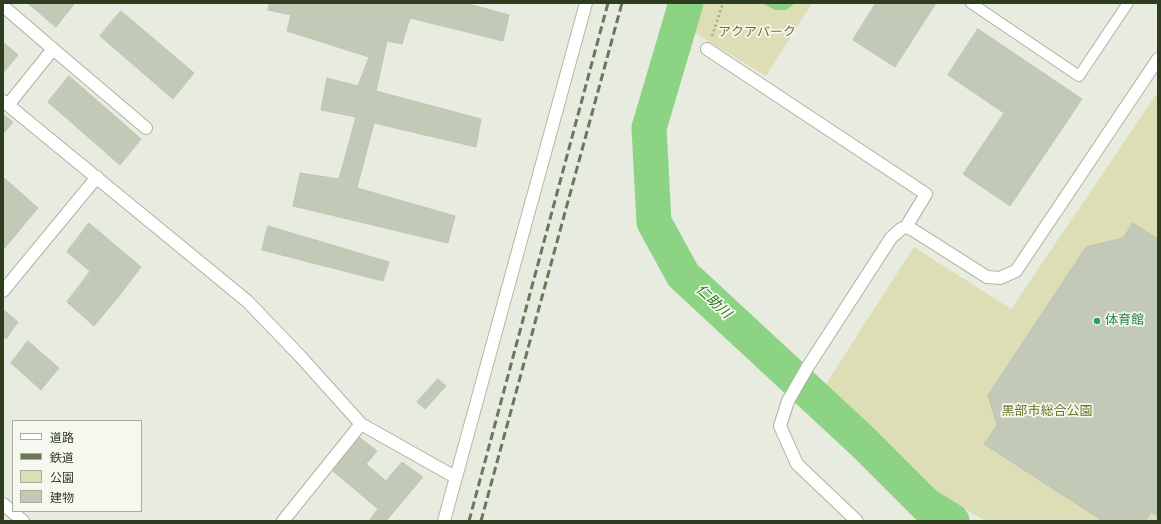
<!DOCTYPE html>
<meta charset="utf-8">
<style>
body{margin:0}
#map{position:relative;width:1161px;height:524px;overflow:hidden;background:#e8ebdf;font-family:"DejaVu Sans","Noto Sans JP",sans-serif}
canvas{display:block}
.frame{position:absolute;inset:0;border:4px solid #2e3c1f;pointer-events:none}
.legend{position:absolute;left:12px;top:420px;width:130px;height:92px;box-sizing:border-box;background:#f6f8f0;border:1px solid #a6ad9c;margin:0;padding:5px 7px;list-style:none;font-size:12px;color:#2e3c1f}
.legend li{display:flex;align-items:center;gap:8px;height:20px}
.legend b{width:20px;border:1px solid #a6ad9c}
</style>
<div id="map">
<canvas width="1161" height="524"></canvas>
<div class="frame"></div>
<ul class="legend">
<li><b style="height:5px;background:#fff"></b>道路</li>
<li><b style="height:5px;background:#697859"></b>鉄道</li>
<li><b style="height:11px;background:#dddeb6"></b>公園</li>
<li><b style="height:11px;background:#c3c9b7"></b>建物</li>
</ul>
</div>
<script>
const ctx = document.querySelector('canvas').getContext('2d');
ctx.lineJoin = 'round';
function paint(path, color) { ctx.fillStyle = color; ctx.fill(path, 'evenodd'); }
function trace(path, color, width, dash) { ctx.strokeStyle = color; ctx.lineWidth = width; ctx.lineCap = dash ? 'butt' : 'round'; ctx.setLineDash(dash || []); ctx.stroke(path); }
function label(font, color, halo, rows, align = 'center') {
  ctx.font = font + ' "DejaVu Sans","Noto Sans JP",sans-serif'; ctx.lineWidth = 3.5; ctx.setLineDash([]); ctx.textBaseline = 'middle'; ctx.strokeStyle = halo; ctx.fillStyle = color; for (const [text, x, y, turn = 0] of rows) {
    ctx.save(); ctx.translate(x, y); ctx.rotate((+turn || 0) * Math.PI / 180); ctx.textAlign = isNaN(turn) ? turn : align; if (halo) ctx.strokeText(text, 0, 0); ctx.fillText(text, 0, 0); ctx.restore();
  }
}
const green = new Path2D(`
 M702 3H812L766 76 693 32Z
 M1158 92V521H986L937 493 826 384 914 247 1011 309Z`);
const water = new Path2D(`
 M762 3H795L786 10H775Z`);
const river = new Path2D(`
 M686 3 649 128 654 222 683 275 863 442 926 505 952 521`);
const building = new Path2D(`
 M28 3H75L56 27Z
 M270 3H465L509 15 503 41 410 18 402 44 387 41 376 91 481 119 476 147 374 123 357 188 455 216 448 243 293 206 300 173 339 179 356 117 321 110 327 78 358 86 369 57 287 31 291 15 268 10Z
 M876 3H936L895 67 853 40Z
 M121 11 194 73 173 99 100 36Z
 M978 29 1082 99 1010 206 963 174 1004 113 948 75Z
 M3 42 18 55 3 73Z
 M69 76 141 139 120 165 48 102Z
 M3 114 13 122 3 134Z
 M3 177 38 208 3 250Z
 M89 223 141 267 119 296 67 252Z
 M1133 223 1158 239V516L1151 512 1145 521H1103L984 444 997 425 988 395 1086 247 1123 238Z
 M268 226 389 262 383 281 262 250Z
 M90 272 119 296 94 326 67 302Z
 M5 311 18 322 6 339 3 336V313Z
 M28 341 59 368 41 390 11 363Z
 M438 379 446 386 425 409 417 402Z
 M359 437 377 451 366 464 386 481 402 462 423 477 386 521H369L378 509 333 471Z`);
const path = new Path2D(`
 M712 36 723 3`);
const lane = new Path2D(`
 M971 3 1079 76 1128 3`);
const street = new Path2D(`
 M3 6 53 49
 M707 49 926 194 906 227 901 229 891 238 807 368 788 401 780 426 797 464 857 521
 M3 101 247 301 300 356 361 424 455 477
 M8 105 53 49 146 128
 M3 291 97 177
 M3 504 23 521
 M283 521 361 424`);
const secondary = new Path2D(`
 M906 227 913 230 987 277 1000 278 1016 271 1158 59
 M444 521 586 3`);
const rail = new Path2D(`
 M469 521 608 3
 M481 521 622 3`);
const markers = [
 [1097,321,4,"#2e9e5b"]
];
const parkNames = [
 ["アクアパーク",757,33],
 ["黒部市総合公園",1047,412]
];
const leisureNames = [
 ["体育館",1105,321]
];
const waterNames = [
 ["仁助川",713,302,43]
];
paint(green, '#dddeb6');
paint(water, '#8cd484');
trace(river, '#8cd484', 35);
paint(building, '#c3c9b7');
trace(building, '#bfc5b1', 1);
trace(lane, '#acb3a2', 12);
trace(street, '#acb3a2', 14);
trace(secondary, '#b0baa0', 14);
trace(path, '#9bb17e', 2.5, [2, 3]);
trace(lane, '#fff', 10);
trace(street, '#fff', 12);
trace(secondary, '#fff', 12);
trace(rail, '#697859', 3, [8, 4]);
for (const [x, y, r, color] of markers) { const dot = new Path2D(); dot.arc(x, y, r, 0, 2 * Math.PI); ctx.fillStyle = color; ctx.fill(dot); trace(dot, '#f6f8f0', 1.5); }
label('13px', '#6b7528', '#f6f8f0', parkNames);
label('13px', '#27864d', '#f6f8f0', leisureNames, 'left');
label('italic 14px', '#207a17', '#f6f8f0', waterNames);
</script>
